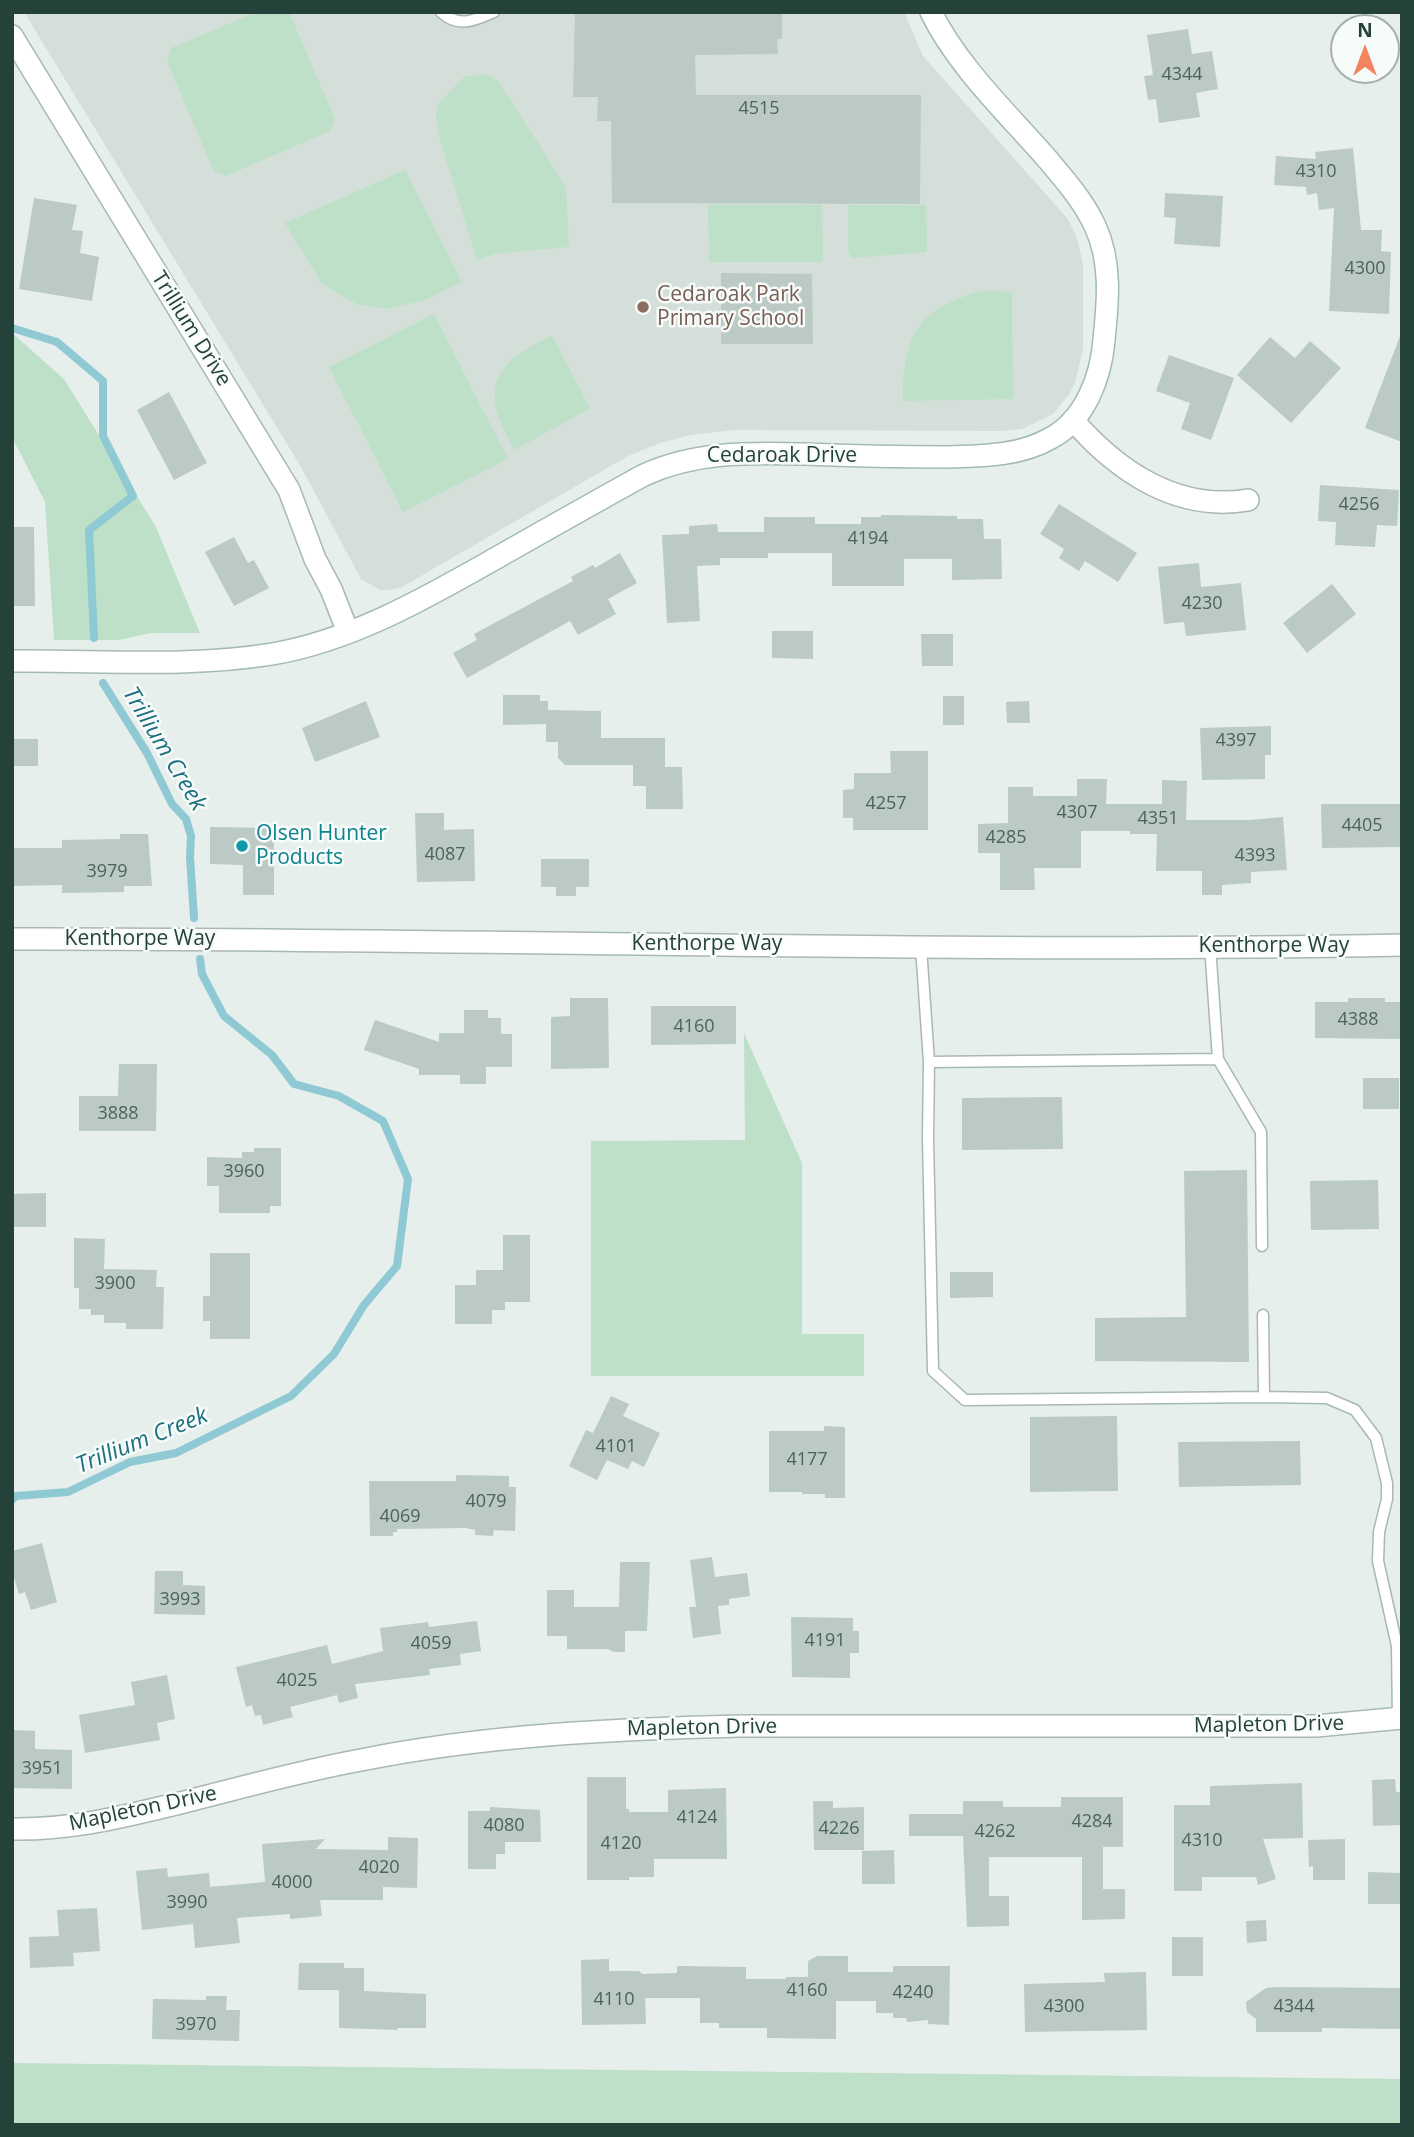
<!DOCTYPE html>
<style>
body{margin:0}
#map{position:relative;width:1414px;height:2137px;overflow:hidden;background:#e6efeb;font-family:"Open Sans",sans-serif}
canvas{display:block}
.frame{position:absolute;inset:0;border:14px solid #24423a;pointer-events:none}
.north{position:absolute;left:1330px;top:14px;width:70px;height:70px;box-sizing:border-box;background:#f7fbf9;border:2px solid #a3b1ad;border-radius:50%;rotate:0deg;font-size:19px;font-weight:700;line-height:28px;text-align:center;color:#24423a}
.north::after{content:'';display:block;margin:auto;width:24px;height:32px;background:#f4845f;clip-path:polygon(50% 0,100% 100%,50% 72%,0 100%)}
</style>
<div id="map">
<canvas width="1414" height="2137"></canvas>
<div class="frame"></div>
<div class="north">N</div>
</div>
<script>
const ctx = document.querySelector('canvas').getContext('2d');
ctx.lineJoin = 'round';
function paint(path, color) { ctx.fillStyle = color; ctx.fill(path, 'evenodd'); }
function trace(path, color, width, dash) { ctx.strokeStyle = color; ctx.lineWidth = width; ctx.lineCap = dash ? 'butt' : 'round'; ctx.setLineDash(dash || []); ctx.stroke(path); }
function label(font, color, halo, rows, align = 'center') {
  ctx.font = font + ' "Open Sans",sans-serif'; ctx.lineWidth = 5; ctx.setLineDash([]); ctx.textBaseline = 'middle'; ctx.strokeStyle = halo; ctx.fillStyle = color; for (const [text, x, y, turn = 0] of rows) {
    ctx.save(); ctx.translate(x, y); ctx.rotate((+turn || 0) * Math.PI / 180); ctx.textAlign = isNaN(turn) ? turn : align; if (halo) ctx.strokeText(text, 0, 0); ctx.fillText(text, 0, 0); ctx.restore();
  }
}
const built = new Path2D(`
 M24 12H904L923 56 1068 219 1077 238 1083 264V349L1076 379 1070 393 1053 414 1022 429 1001 431 734 430 691 435 660 443 628 456 402 587 391 590H380L361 579 301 467Z`);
const green = new Path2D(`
 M257 12H289L335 119 330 131 226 176 214 172 167 61 171 48Z
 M487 74 499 82 566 187 569 247 494 254 477 260 440 140 436 120 437 105 464 77Z
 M405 170 462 282 422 301 386 309 356 304 322 284 285 223Z
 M708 205H822L823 262H709Z
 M848 205H926L927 252 852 258 848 252Z
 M985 290 1012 292 1013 399 903 401C903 334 918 308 985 290Z
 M434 314 508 459 403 512 329 367Z
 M12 333 64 379 156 527 200 633H151L119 640H54L45 502 12 437Z
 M552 336 590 408 515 450C480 391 489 364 552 336Z
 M744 1033 802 1163V1334H864V1376H591V1141L745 1140Z
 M12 2063 1402 2079V2125H12Z`);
const stream = new Path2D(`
 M12 328 57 342 103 381V436L133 496 89 530 94 638
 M103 683 147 753 172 804 186 819 191 836 190 857 194 918
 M12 1500 16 1496 68 1492 130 1462 176 1453 291 1396 334 1354 364 1305 397 1266 408 1179 383 1121 339 1096 294 1084 272 1055 224 1016 202 974 200 959`);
const building = new Path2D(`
 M575 12H782V39H777L778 54 695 55 696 95H921L920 204 612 203 611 121H597L598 97H573Z
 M1188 29 1192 54 1212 51 1218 89 1196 93 1200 117 1159 123 1156 99 1148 100 1144 76 1153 75 1147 35Z
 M1353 148 1361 230H1382L1381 251 1391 252 1389 314 1329 311 1334 208 1319 210 1317 193 1307 195 1306 187 1274 185 1276 156 1316 159 1315 152Z
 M1165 193 1223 196 1220 247 1174 244 1176 218 1164 217Z
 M34 198 77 205 72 230 83 231 80 253 99 257 92 301 19 289Z
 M721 273 812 274 813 344H721Z
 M1400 336H1402V442L1365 428Z
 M1270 337 1295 358 1310 341 1341 368 1291 423 1237 375Z
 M1169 355 1234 378 1211 440 1181 429 1190 403 1156 391Z
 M169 392 207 463 174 480 137 410Z
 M1320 485 1399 490 1397 526 1377 525 1375 547 1335 545 1336 522 1318 521Z
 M1059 504 1137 553 1118 582 1085 561 1079 571 1059 558 1064 549 1040 534Z
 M881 515 957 516V519H983L984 539H1001L1002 579 952 580V559H904V586H832V553H768V558H720V565L697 566 700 621 667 623 662 535 689 534V526L717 524 718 532H764V517H815V524H861V517H881Z
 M12 527H34L35 606H12Z
 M234 537 248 563 254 560 269 588 234 606 205 552Z
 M620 553 637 583 608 599 616 614 578 635 570 621 467 678 453 653 477 640 474 634 573 581 571 577 593 565 595 568Z
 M1199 563 1201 587 1241 583 1246 630 1186 636 1184 622 1164 624 1158 567Z
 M1332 584 1356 614 1307 653 1283 623Z
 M772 631H813V659L772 658Z
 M921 634H953V666H922Z
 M503 695H540V701H548V710L601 711V738H665V767H682L683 809H646V786H633V765H565L558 758V742H546V724L503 725Z
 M943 696H964V725H943Z
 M366 701 380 737 315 762 302 728Z
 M1029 701 1030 723H1007L1006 702Z
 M1271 726V755H1265V779L1202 780 1200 728Z
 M12 739H38V766H12Z
 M890 751H928V830H853V818H843V790L854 789V773H891Z
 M1077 779H1107L1106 804H1162V780L1187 781 1186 820H1249L1283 817 1287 870 1251 872V883L1222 885V895H1202V871H1156L1157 834H1130V831H1081V868H1034L1035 890H1000V853H978V824L1008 823V787H1033V796H1077Z
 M1321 804H1402V847L1322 848Z
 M415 813H444V830L474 829 475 881 417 882Z
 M210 827 274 828V895H243V865L210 864Z
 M120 834H148L152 886H124V892L62 893V885L12 886V848H62V840L120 839Z
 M541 859H589V887H576V896H556V887H541Z
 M570 998H608L609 1068 551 1069V1017L570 1016Z
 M1348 998H1385V1002H1402V1039L1315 1038V1002H1348Z
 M651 1006H736V1044L651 1045Z
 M464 1010H488V1018H501V1034H512V1067H486V1084H460V1075H419V1069L364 1050 375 1020 439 1042V1033H464Z
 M119 1064H157L156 1131H79V1096H118Z
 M1363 1078H1399V1109H1363Z
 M1062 1097 1063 1149 962 1150V1098Z
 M254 1148H281V1206H270V1213H219V1186H207V1157L242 1158V1152H254Z
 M1247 1170 1249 1362 1095 1361V1318L1186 1317 1184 1171Z
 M1378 1180 1379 1229 1311 1230 1310 1181Z
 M46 1193V1227H12V1194Z
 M503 1235H530V1302H505V1310H492V1324H455V1285H476V1270H503Z
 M74 1238 105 1239 104 1269 157 1270 156 1287H164L163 1329H126V1323H104V1315H91V1309H79V1288H74Z
 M210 1253H250V1339H210V1321H203V1296H210Z
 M950 1272H993V1297L950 1298Z
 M611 1396 629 1404 623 1416 660 1433 644 1467 632 1461 628 1469 607 1460 597 1480 569 1466 586 1430 593 1433Z
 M1117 1416 1118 1491 1030 1492V1417Z
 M824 1426 845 1427V1498H825V1494H802V1492H769V1431H824Z
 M1300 1441 1301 1485 1179 1487 1178 1442Z
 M456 1475 509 1476V1487H516L515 1531 494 1530 493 1536 475 1535V1530L466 1528 397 1529V1532H393V1536H370L369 1481H456Z
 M42 1543 57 1602 31 1610 25 1592 19 1594 12 1571V1551Z
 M712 1557 715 1577 747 1573 750 1596 729 1599V1605L718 1606 721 1634 693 1638 689 1607H696L690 1560Z
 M620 1562H650L647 1631H625V1652H614L608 1649H567V1636H547V1590H574V1607H619Z
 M155 1571H183V1585L205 1586V1615L154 1614Z
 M791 1617 853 1618V1631H859V1653H850V1678L792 1677Z
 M477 1621 481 1651 460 1654 461 1665 429 1669 430 1675 355 1684 358 1698 339 1703 337 1695 290 1707 293 1717 263 1725 261 1715 255 1716 252 1705 246 1707 236 1667 327 1645 332 1664 383 1651 380 1628 428 1622 429 1627Z
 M167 1675 175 1719 157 1723 160 1740 85 1753 79 1715 135 1705 131 1682Z
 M12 1730 35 1731V1749L72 1750V1789L12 1788Z
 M587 1777H626V1809H629V1812H668V1790L726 1788 727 1859H654V1877H629V1880H587Z
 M1395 1779 1396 1792H1402V1825L1373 1826 1372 1780Z
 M1302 1783 1303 1838 1263 1839 1276 1879 1258 1885 1256 1877H1202V1891H1174V1805H1210V1786Z
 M1061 1797H1123V1847H1103V1889H1125V1919L1082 1920V1857H989V1896H1009V1926L967 1927 963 1836H909V1814H963V1801H1003V1807H1061Z
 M813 1801H833V1808L864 1807V1850H814Z
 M490 1807 540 1810 541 1842H505V1854H496V1869H468V1811H490Z
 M388 1837 418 1838 417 1888 383 1887V1900H320L322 1916 290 1919V1914L237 1918 240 1943 195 1948 193 1924 142 1930 136 1871 167 1868 168 1877 209 1873 210 1887 265 1882 262 1844 325 1839 316 1849 388 1850Z
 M1345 1839V1880H1313V1866L1309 1867 1308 1840Z
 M894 1850 895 1884H862V1851Z
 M1368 1872 1401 1873 1400 1904H1368Z
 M97 1908 100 1951 73 1953 74 1966 30 1968 29 1937 59 1936 57 1910Z
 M1266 1920 1267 1941 1247 1943 1246 1921Z
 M1172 1937H1203V1976H1172Z
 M817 1956H848V1972H893V1966H950L949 2025 928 2024V2020L907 2022 906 2018H893V2013H876V2001H836V2039L767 2038V2028H719V2023H700V1998H645L646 2024 582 2025 581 1960 609 1959V1971H639L642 1974 677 1973V1966L746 1967V1979H786V1977H808V1961Z
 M299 1963H344V1968H364V1991L426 1994V2028H397L398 2030 339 2028V1990H298Z
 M1146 1972 1147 2030 1025 2032 1024 1984 1105 1982 1104 1973Z
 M1276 1987 1402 1988V2029L1322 2028V2032H1256V2019L1247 2012 1246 2002 1266 1988Z
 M206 1996H227L226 2010H240L239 2041 152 2039 153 1999 206 2000Z`);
const lane = new Path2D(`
 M441 12C458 28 474 21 494 12
 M921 947 929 1062 1218 1059 1210 946
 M1218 1059 1261 1132 1262 1246
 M929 1062 928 1138 933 1371 965 1400 1264 1397 1263 1315
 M1264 1397 1327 1398 1355 1410 1376 1438 1387 1483V1499L1379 1532 1378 1561 1397 1646 1398 1719`);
const street = new Path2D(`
 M12 36 289 490 315 559 331 589 348 632
 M1073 420C1117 471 1177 512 1248 500
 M12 939C475 938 939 954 1402 945
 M12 1829C72 1830 122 1817 180 1803 240 1788 300 1771 361 1760 485 1735 615 1729 741 1726H1316L1402 1718`);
const secondary = new Path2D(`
 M12 661C99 660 187 668 272 654 350 641 424 599 491 561 542 532 593 503 644 475 697 451 749 453 805 454 852 456 900 457 948 457 983 456 1020 456 1051 438 1085 420 1101 377 1104 340 1108 302 1112 262 1095 226 1084 202 1066 181 1049 161 1010 116 957 66 931 12`);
const markers = [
 [643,307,7,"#8d6e63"],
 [242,846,7,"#0f9aa8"]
];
const numberNames = [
 ["4344",1182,75],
 ["4515",759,109],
 ["4310",1316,172],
 ["4300",1365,269],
 ["4256",1359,505],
 ["4194",868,539],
 ["4230",1202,604],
 ["4397",1236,741],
 ["4257",886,804],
 ["4307",1077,813],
 ["4351",1158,819],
 ["4405",1362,826],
 ["4285",1006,838],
 ["4087",445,855],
 ["4393",1255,856],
 ["3979",107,872],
 ["4388",1358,1020],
 ["4160",694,1027],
 ["3888",118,1114],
 ["3960",244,1172],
 ["3900",115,1284],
 ["4101",616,1447],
 ["4177",807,1460],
 ["4079",486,1502],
 ["4069",400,1517],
 ["3993",180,1600],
 ["4191",825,1641],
 ["4059",431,1644],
 ["4025",297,1681],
 ["3951",42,1769],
 ["4124",697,1818],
 ["4284",1092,1822],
 ["4080",504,1826],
 ["4226",839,1829],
 ["4262",995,1832],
 ["4310",1202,1841],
 ["4120",621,1844],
 ["4020",379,1868],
 ["4000",292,1883],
 ["3990",187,1903],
 ["4160",807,1991],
 ["4240",913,1993],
 ["4110",614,2000],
 ["4300",1064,2007],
 ["4344",1294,2007],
 ["3970",196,2025]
];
const educationNames = [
 ["Cedaroak Park",657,295],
 ["Primary School",657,319]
];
const streetNames = [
 ["Trillium Drive",191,329,58],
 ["Cedaroak Drive",782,456],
 ["Kenthorpe Way",140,939],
 ["Kenthorpe Way",707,944],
 ["Kenthorpe Way",1274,946],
 ["Mapleton Drive",1269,1725,-1],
 ["Mapleton Drive",702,1728,-1],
 ["Mapleton Drive",143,1809,-12]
];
const cultureNames = [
 ["Olsen Hunter",256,834],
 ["Products",256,858]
];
const waterNames = [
 ["Trillium Creek",164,749,59],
 ["Trillium Creek",142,1441,-22]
];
paint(built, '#d4dfda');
paint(green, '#bfe0c8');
trace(stream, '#8ec9d4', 8);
paint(building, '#bbcac4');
trace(lane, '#a8b8b2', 13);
trace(street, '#a8b8b2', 24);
trace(secondary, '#a4bbb3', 24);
trace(lane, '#fff', 10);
trace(street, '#fff', 21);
trace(secondary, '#fff', 21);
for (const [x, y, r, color] of markers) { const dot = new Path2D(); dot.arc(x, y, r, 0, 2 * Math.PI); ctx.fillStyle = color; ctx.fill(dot); trace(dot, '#f7fbf9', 2.5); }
label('18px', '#4a645c', null, numberNames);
label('21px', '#785e54', '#f7fbf9', educationNames, 'left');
label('21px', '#24423a', '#f7fbf9', streetNames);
label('21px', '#0d838f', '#f7fbf9', cultureNames, 'left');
label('italic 23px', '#1c6f80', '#f7fbf9', waterNames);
</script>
